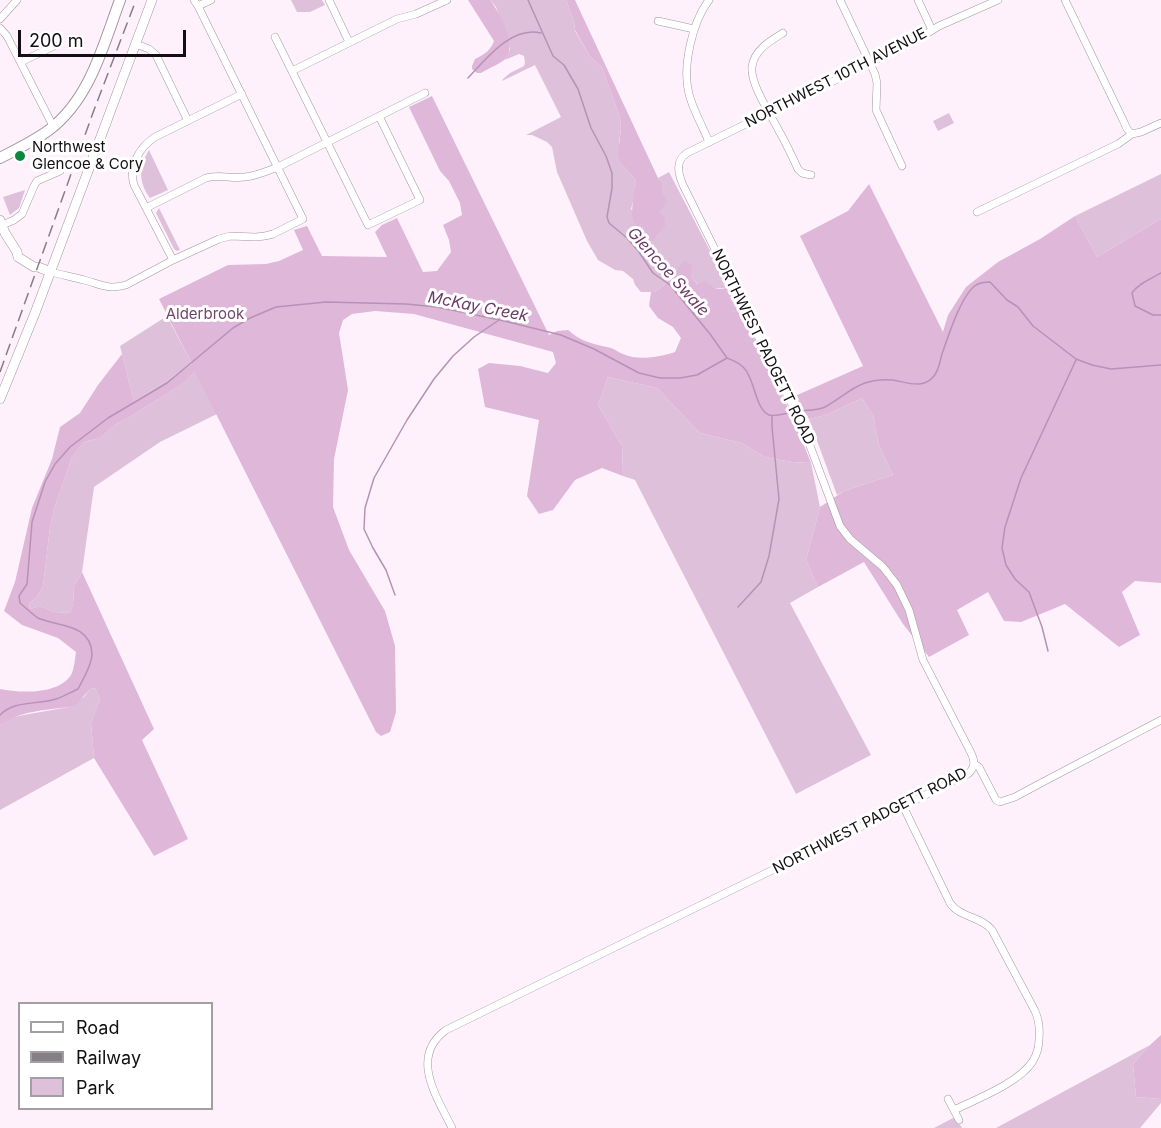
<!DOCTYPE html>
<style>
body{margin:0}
#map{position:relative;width:1161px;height:1128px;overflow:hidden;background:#fef1fc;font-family:Inter,sans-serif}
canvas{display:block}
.legend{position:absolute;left:18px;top:1002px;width:195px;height:108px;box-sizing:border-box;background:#fff;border:2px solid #a19fa1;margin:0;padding:8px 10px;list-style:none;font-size:18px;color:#130f13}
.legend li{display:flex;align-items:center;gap:12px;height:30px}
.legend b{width:30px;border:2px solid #a19fa1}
.scale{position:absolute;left:18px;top:30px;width:168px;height:27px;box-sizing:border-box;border:3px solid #130f13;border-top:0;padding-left:8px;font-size:18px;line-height:21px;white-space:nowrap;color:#130f13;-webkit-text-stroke:4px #fff;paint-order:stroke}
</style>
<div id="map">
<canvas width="1161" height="1128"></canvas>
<ul class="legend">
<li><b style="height:8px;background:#fff"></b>Road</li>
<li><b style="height:8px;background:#867e85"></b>Railway</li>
<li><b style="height:16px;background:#dec0da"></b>Park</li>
</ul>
<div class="scale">200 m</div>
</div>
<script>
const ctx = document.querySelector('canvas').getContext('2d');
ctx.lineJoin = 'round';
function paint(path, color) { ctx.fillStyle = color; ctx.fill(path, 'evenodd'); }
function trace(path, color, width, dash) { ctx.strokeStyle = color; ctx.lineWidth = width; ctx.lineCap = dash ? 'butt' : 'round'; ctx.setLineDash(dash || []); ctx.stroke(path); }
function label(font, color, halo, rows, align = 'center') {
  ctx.font = font + ' Inter,sans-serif'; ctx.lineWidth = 6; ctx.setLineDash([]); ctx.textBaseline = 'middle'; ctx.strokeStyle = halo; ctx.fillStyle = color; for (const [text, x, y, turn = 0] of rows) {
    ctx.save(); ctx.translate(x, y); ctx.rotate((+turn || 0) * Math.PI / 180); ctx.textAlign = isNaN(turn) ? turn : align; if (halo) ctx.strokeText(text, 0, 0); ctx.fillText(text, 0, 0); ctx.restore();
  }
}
const green = new Path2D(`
 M291 0H322L325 5 310 12H297Z
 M490 0H566L574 21 575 31 590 56 602 68 620 117 621 128 619 142 622 165 636 180 635 194 631 209 657 237 661 230 659 212 663 183 658 178 669 172 729 287C721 289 705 289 698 284 697 284 691 276 691 276L672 274 665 284 655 292H641L635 285 633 279 623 271 615 270 598 260 587 241 557 172 552 147 547 142 532 135H526L561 117 535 65 502 81 503 79 510 73 524 66 525 62 524 56 519 54 505 60 510 49 496 7Z
 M949 113 954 123 938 131 933 121Z
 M149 150 168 190 150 198C138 182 139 166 149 150Z
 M1161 174V219L1097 257 1075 216Z
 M25 190 19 208 10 215 3 197Z
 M159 208 180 250 177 251 174 249 156 213Z
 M167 316 192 364 134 402 120 346Z
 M196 371 217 414 160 442 94 487 82 572 74 586 73 604 70 613 54 612 40 606 30 609 29 603 37 597 43 586 50 527 54 509 72 457 84 442 100 438 116 424 128 418 184 383Z
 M608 377 657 388 700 433 742 443 765 457 792 462 811 463 820 507 806 560 818 587 790 603 871 755 796 794 635 480 623 476 622 446 598 405Z
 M862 398 873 415 879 445 893 475 844 491 837 495 809 419 826 415Z
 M95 688 100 699 91 723 94 758 0 810V725L8 718 18 716 69 707 84 697 90 689Z
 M1150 1045 1133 1064 1136 1097 1161 1099V1103L1140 1128H996Z
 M955 1117 962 1128H934Z`);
const forest = new Path2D(`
 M468 0H490C499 12 517 44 506 58 502 63 487 69 481 73H477L472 69V66L475 59C485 54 490 51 494 41Z
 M566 0H575L658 178 663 183 662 193 667 200 664 207 659 212 665 218V226C660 231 658 237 652 241 648 238 643 236 640 232 626 218 635 197 636 180L622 165 618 154 621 128 620 117 602 68 590 56 575 30 574 21Z
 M432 96 549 335 557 331 568 330C581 342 594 344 611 348 615 349 619 353 623 354 639 361 659 357 675 352L681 338 673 327 658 318 649 306 651 292H655L665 284 684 261 692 266 691 276 697 284 706 281C714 289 717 291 729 287L795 422 811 463 792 462 765 457 742 443 700 433 657 388 608 377 598 405 622 446 623 476 602 468 575 480 553 510 539 514 527 496 539 420 485 407 478 369 489 363 520 366 548 373 556 363 553 352 414 314 375 311 352 314 343 320 339 333 348 390 334 459 333 507 349 550 385 611 395 646 396 712 390 732 381 736 376 732 195 372 184 383 128 418 116 424 100 438 84 442 72 457 54 509 50 527 43 586 37 597 29 603 30 609 40 606 54 612 70 613 73 604 74 586 82 572 154 729 142 740 188 839 154 856 94 758 91 723 100 699 95 688 90 689 77 704 69 707C47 710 18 711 0 725V689C20 693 58 695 71 675 74 670 75 659 76 652L58 638 22 625 4 611 15 582 32 508 52 459 60 427 80 413 98 385 122 354 134 402 192 364 159 299 228 265 266 264 279 261 303 250 294 230 307 226 322 256 387 257 375 232 382 225 397 218 423 272 437 271 451 252 449 240 443 225 462 215 460 203 449 181 440 171 409 107Z
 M869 184 943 332 948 315 966 287 998 262 1040 239 1075 216 1097 257 1161 219V583L1135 581 1122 592 1140 635 1119 647 1065 604 1021 622 1004 621 988 592 957 610 969 635 929 657 903 624 864 562 818 587 806 560 820 507 844 491 893 475 879 445 873 415 862 398 826 415 809 419 795 396 863 366 800 236 848 211Z
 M1161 1035V1099L1136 1097 1133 1064 1150 1045Z`);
const stream = new Path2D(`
 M528 0 553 56 564 65 578 89 591 128 606 156 612 173V188L607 217 609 223 627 238 639 252 653 273 670 285 710 334 727 358
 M468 78C486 59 511 26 541 33
 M1161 273C1151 279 1139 283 1132 293L1135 306 1153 315H1161
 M797 411C806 410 817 411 825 407 850 393 858 378 892 380 907 382 923 390 934 376 939 370 940 361 942 354 948 337 961 295 976 285 981 282 985 282 990 282L1007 300 1018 307 1033 326 1076 359 1092 365 1111 369 1161 365
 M395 595 386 570 373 548 364 529 365 508 374 478 407 420 434 379 453 356 474 337 499 320
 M738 607 761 582 769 556 779 499 772 427V416
 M1048 651 1042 627 1029 592 1015 579 1006 565 1002 548 1005 527 1021 478 1076 360
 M0 715C14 700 38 705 56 699 63 697 71 692 78 689 83 679 92 665 92 654 91 623 58 627 38 618 32 614 26 608 20 603L19 596 27 584 32 522 45 482 55 464 70 447 108 418 167 383 233 328 250 318 276 307 326 302 406 304 437 307 500 320 561 335 594 349 639 373 660 378H680L697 375 727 358C734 361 740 363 744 368 755 379 755 409 769 415 776 417 785 413 793 412`);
const street = new Path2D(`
 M329 0 349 42
 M709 0C692 22 682 68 689 94 693 110 703 127 709 142
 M840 0 875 74 877 83 876 110 902 166
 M918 0 932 30
 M1065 0 1123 120 1127 129 1132 134
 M198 6 211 0
 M0 19 17 0
 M658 21 694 29
 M0 28 7 36 53 126
 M783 33C770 41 754 50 752 67 750 84 771 115 779 131 786 143 792 156 798 169L802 173 811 175
 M275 37 368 225 420 200 379 116
 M136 44 149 49 156 55 188 121
 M21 62 54 46
 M292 71 397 19 416 14 447 0
 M146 208 206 178C219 174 231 179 245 177 256 176 267 171 278 167L425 93
 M977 212 1118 144 1132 134 1141 132 1161 123
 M0 226 14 220 22 214 34 186 37 181 60 171
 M173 260 134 185C128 166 140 147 155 137L242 94
 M51 272C62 275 73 277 84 280 100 284 108 290 126 285L173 260 219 239 230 236 256 237 265 236 273 234 303 219 198 6 194 0
 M974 764 979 767 996 800 1000 802 1015 797 1041 783 1161 720
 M903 806 950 903C960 918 981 916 992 930L1035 1011C1039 1020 1040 1029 1039 1039 1039 1047 1037 1054 1033 1061 1019 1083 977 1099 954 1110
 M948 1099 959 1120
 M452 1128C437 1097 409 1057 446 1030L903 806 968 774C977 766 974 758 969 749L923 660 909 610 897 585 883 567 850 539 840 526 803 427 683 185C678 173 675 161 687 153L870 63 918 39 939 26 998 0`);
const secondary = new Path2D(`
 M0 220 5 233 17 252 18 257 34 267H38L51 272
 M0 399 35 313 152 0`);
const primary = new Path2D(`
 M0 158C17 149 34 141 49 130 90 99 103 46 120 0`);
const rail = new Path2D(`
 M0 372 94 110 136 0`);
const markers = [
 [20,156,6,"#0e863f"]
];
const streetNames = [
 ["NORTHWEST 10TH AVENUE",836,78,-27],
 ["NORTHWEST PADGETT ROAD",763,347,64],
 ["NORTHWEST PADGETT ROAD",870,821,-27]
];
const poiNames = [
 ["Northwest",32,147],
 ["Glencoe & Cory",32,164]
];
const parkNames = [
 ["Alderbrook",205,314]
];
const waterNames = [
 ["Glencoe Swale",668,272,48],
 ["McKay Creek",478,307,11]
];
paint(green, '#dec0da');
paint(forest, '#deb7d9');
trace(stream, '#b892b4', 1.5);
trace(street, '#a196a0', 8);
trace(secondary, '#a196a0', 10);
trace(primary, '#a196a0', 12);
trace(street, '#fff', 7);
trace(secondary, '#fff', 9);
trace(primary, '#fff', 10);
trace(rail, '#867e85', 1.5, [12, 6]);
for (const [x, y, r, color] of markers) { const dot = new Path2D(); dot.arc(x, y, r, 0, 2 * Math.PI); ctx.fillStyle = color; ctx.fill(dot); trace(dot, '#fff', 2); }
label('15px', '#130f13', '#fff', streetNames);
label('15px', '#130f13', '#fff', poiNames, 'left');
label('15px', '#754370', '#fff', parkNames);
label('italic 16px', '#6b3a67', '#fff', waterNames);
</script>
